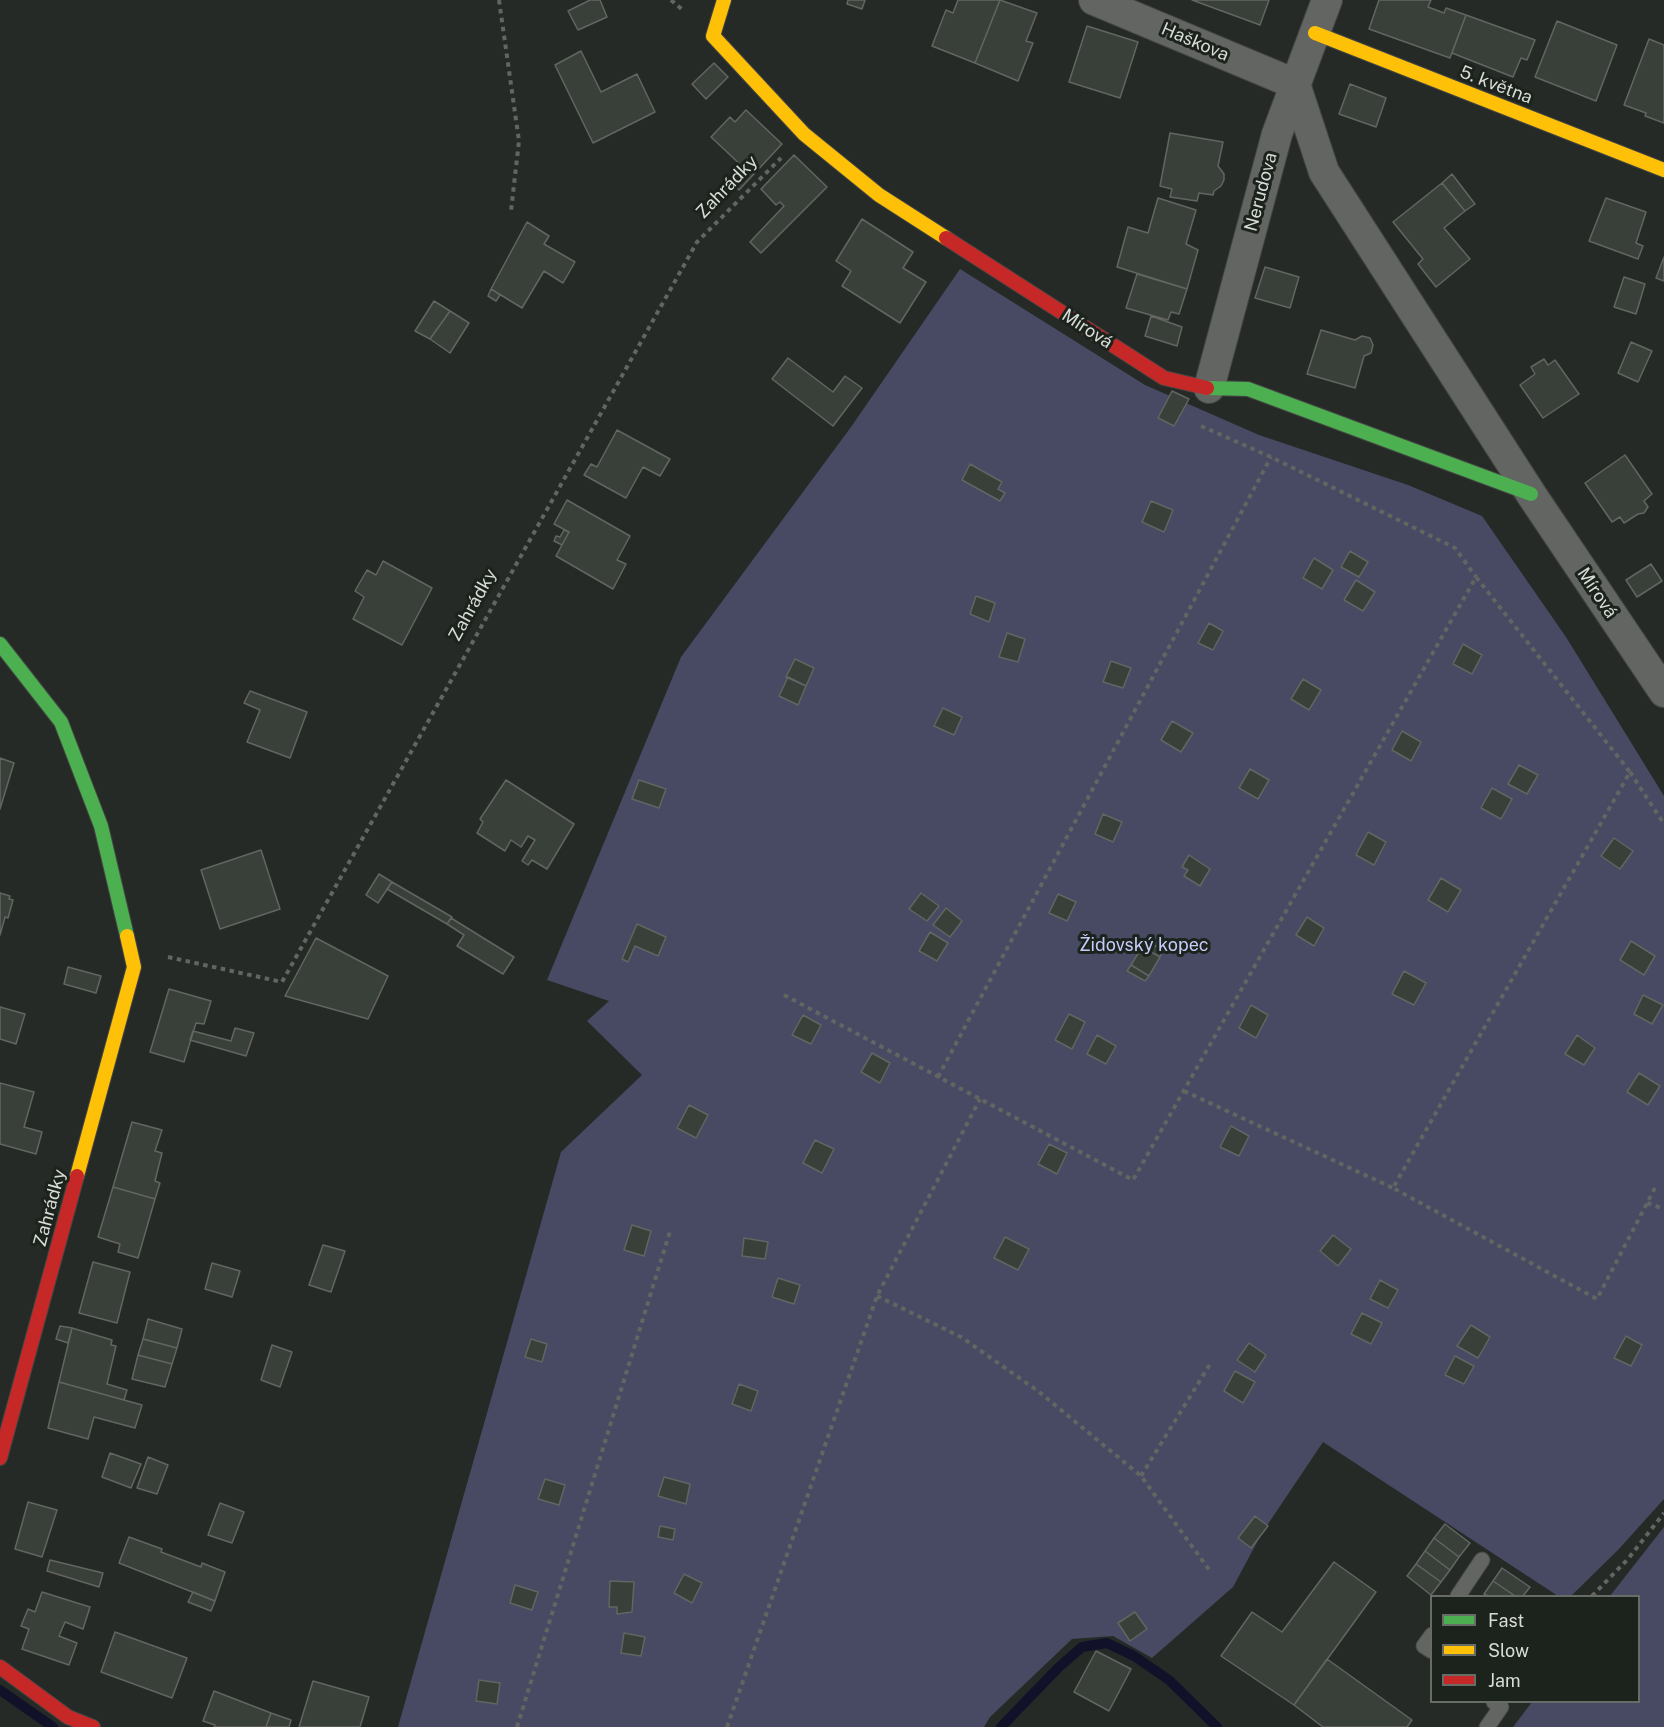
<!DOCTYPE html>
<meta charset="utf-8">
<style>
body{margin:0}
#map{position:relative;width:1664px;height:1727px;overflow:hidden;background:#262a27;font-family:"Public Sans",sans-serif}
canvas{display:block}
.legend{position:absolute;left:1430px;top:1595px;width:210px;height:108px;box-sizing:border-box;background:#1c221c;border:2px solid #676c67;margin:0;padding:8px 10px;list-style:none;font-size:18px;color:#d8dcd8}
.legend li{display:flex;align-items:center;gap:12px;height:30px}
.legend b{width:30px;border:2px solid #676c67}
</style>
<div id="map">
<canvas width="1664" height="1727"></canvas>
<ul class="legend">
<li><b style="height:8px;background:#4caf50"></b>Fast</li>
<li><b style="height:8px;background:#ffc107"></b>Slow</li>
<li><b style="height:8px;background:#c62828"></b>Jam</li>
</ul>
</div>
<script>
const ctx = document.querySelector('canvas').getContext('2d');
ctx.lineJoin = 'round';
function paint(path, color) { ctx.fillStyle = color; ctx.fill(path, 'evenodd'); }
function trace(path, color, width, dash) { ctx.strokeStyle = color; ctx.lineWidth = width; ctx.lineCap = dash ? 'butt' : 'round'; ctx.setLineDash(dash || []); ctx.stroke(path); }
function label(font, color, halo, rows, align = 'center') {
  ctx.font = font + ' "Public Sans",sans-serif'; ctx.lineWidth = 6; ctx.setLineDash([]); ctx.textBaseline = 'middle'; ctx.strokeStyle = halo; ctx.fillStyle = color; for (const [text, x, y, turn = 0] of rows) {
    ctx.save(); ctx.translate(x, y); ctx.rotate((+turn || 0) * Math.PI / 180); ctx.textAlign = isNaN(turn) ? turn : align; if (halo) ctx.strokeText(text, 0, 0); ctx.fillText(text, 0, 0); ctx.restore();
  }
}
const green = new Path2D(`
 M960 269 1145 385 1259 435 1408 485 1482 516 1566 637 1664 796V1499L1618 1550 1571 1596H1558L1323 1442 1262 1533 1233 1587 1152 1658 1113 1636 1072 1639 990 1717 984 1727H398L561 1152 642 1075 587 1021 609 1001 547 980 681 657 851 427Z
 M1664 1527V1727H1513L1532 1702H1638V1596H1610Z`);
const stream = new Path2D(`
 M0 1690 53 1727
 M1001 1727 1059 1667 1082 1647 1107 1643 1134 1656 1169 1680 1217 1727`);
const building = new Path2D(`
 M590 0H600L607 17 578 30 568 11Z
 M848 0H865L862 9 847 4Z
 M958 0H1000L975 63 932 46 946 10 953 13Z
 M1000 0 1037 13 1026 41 1033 43 1018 81 975 63Z
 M1192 0H1269L1260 25Z
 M1379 0H1431L1428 7 1444 13 1446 8 1466 15 1450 58 1369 29Z
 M1466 15 1535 40 1527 60 1521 58 1513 77 1452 53Z
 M1557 21 1617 45 1596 101 1535 77Z
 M1087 26 1138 42 1120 98 1069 82Z
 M1649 39 1664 45V123L1645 116 1646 113 1624 105Z
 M581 51 601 92 637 74 655 112 593 143 555 65Z
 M714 63 728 77 706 99 692 84Z
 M1350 84 1386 98 1376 127 1339 114Z
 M746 110 782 144 739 190 731 182 744 168 711 137 730 117 735 122Z
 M1170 133 1223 142 1218 166 1224 174V180L1221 186 1214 191 1213 195 1199 193 1197 201 1170 197 1172 189 1160 186Z
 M794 155 827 187 761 253 750 242 784 206 780 202 776 205 761 189Z
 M1452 174 1475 204 1465 211 1442 183Z
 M1442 183 1465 211 1444 228 1470 259 1436 287 1418 264 1423 259 1393 222Z
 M1158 198 1196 210 1186 244 1198 250 1187 289 1117 267 1128 227 1148 233Z
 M1606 198 1646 212 1636 243 1643 246 1638 259 1589 241Z
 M862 219 913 252 903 268 926 282 900 323 842 286 851 271 836 261Z
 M527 222 549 236 544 244 575 262 563 283 544 271 522 308 491 289Z
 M1664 257V281L1656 278Z
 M1265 267 1299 277 1290 308 1255 298Z
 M1137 274 1187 289 1179 314 1171 312 1168 320 1126 308Z
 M1624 277 1645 284 1636 314 1614 307Z
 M491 289 500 295 496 301 488 296Z
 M434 301 450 311 430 339 415 331Z
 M450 311 469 323 450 353 430 339Z
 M1151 316 1182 327 1177 346 1145 336Z
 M1321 330 1355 340 1362 336 1370 338 1373 345 1371 353 1364 356 1355 388 1307 374Z
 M1631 342 1652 351 1638 382 1618 373Z
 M788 358 833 392 845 376 862 388 833 426 772 379Z
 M1544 359 1548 365 1555 360 1579 394 1543 418 1520 385 1535 374 1531 367Z
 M1172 391 1189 399 1174 426 1158 418Z
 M617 430 670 459 660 476 643 467 626 498 584 475 591 464 597 467Z
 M1625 455 1652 494 1644 501 1648 507 1644 513 1638 514 1624 523 1620 517 1612 522 1585 483Z
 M970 464 1002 482 998 489 1005 493 1000 501 962 480Z
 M567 500 630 536 617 560 626 564 613 589 556 556 569 532 554 524Z
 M1151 501 1173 510 1164 532 1142 522Z
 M564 530 569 532 562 545 554 541 556 536 560 537Z
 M1350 551 1368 562 1359 577 1341 567Z
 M1314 558 1333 570 1322 589 1303 578Z
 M383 561 432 588 402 645 353 619 364 597 355 591 367 570 376 575Z
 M1651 564 1662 581 1637 597 1626 580Z
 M1356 580 1375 592 1363 611 1344 600Z
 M976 596 995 603 989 622 970 614Z
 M1209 623 1223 631 1213 650 1198 643Z
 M1007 633 1025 639 1018 662 999 657Z
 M1463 644 1482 655 1472 674 1453 664Z
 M795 659 814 668 806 686 786 677Z
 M1111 661 1131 668 1123 688 1103 682Z
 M788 677 806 686 798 705 779 696Z
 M1303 679 1321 690 1309 710 1291 699Z
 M250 691 307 712 290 758 247 742 260 710 244 703Z
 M943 708 962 717 954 735 934 726Z
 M1172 721 1193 733 1181 752 1161 740Z
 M1402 731 1421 742 1411 761 1392 750Z
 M0 758 14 763 0 809Z
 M1519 765 1538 775 1527 794 1508 784Z
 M1250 769 1269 780 1258 799 1239 788Z
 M506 780 574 824 547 869 532 860 528 865 522 861 535 840 528 836 521 847 511 840 505 851 477 833 483 822 480 819Z
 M639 780 666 789 659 808 632 799Z
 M1492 788 1512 799 1501 819 1481 808Z
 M1103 814 1122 822 1113 842 1095 834Z
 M1368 832 1386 842 1374 865 1356 855Z
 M1614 838 1633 851 1620 869 1601 856Z
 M261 850 280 909 220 929 201 870Z
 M1189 855 1210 869 1200 886 1184 876 1188 870 1182 867Z
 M379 874 392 882 378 903 366 895Z
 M1441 878 1461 890 1448 912 1428 900Z
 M392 882 452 917 447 924 387 889Z
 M0 893 10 896 9 899 13 900 8 918 5 917 0 935Z
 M921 893 939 906 927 921 909 909Z
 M1058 894 1076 902 1067 921 1049 913Z
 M946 908 962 921 950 937 933 925Z
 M1307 917 1324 928 1314 946 1296 935Z
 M451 918 514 957 503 974 457 946 464 935 447 924Z
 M637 924 666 937 658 956 635 946 628 962 622 959Z
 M930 932 948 943 937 961 919 951Z
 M316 938 388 976 368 1019 285 996Z
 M1145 941 1163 950 1160 957 1142 947Z
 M1631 941 1655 956 1644 975 1620 960Z
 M1142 947 1160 957 1149 976 1131 965Z
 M1131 965 1149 976 1145 981 1127 971Z
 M68 967 101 976 96 993 64 984Z
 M1404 971 1426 983 1414 1005 1392 994Z
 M169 989 211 1001 204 1024 196 1023 184 1062 150 1052Z
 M1643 995 1663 1005 1652 1024 1634 1014Z
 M1251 1005 1268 1015 1256 1038 1239 1028Z
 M0 1007 25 1014 16 1044 0 1039Z
 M1069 1014 1085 1022 1072 1049 1055 1040Z
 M803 1015 821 1025 811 1044 792 1035Z
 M235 1028 254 1033 246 1056 190 1040 193 1031 231 1041Z
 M1097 1035 1116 1046 1106 1064 1087 1054Z
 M1577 1035 1595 1048 1584 1065 1565 1054Z
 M872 1053 890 1063 880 1083 861 1072Z
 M1639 1073 1660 1086 1648 1105 1627 1092Z
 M0 1083 34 1092 24 1127 42 1132 36 1154 0 1144Z
 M689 1105 708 1115 696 1138 677 1128Z
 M132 1122 162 1130 155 1151 162 1153 155 1181 160 1183 155 1199 113 1187Z
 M1231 1126 1249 1136 1239 1156 1220 1147Z
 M815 1140 834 1149 822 1173 803 1163Z
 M1049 1144 1067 1153 1057 1174 1038 1164Z
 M113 1187 155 1199 138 1258 118 1252 120 1244 98 1237Z
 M632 1225 651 1231 644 1256 624 1250Z
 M1333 1235 1351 1249 1338 1266 1320 1251Z
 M1005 1237 1029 1249 1018 1270 994 1258Z
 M744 1238 768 1242 765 1259 742 1256Z
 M323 1245 345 1251 331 1292 309 1285Z
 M93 1262 130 1272 117 1323 79 1313Z
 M212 1263 240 1271 232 1297 205 1289Z
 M778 1278 800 1285 794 1304 772 1297Z
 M1380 1280 1398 1290 1388 1308 1370 1299Z
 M1362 1313 1382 1323 1371 1344 1351 1334Z
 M148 1319 182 1329 177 1348 143 1339Z
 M1471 1325 1490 1337 1478 1358 1457 1346Z
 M60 1326 72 1328 68 1343 56 1339Z
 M72 1328 112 1340 111 1345 116 1346 107 1384 127 1390 124 1400 59 1382Z
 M1626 1336 1642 1345 1631 1366 1614 1358Z
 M143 1339 177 1348 172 1364 138 1355Z
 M531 1339 547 1344 542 1362 525 1357Z
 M1249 1343 1266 1355 1255 1372 1237 1360Z
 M272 1345 292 1352 280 1387 261 1380Z
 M138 1355 172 1364 165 1387 132 1379Z
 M1455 1356 1474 1366 1464 1384 1445 1375Z
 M1235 1371 1255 1382 1243 1403 1224 1391Z
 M59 1382 142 1405 135 1428 94 1417 88 1439 48 1428Z
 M739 1384 758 1391 751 1411 732 1404Z
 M110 1453 141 1464 131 1488 102 1477Z
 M148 1457 168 1465 157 1494 137 1488Z
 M664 1477 690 1484 686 1504 658 1496Z
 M545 1479 565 1485 559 1505 538 1499Z
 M28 1502 57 1510 42 1557 15 1549Z
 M220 1503 244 1512 232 1543 208 1535Z
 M1255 1516 1268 1526 1251 1548 1238 1538Z
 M1445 1524 1470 1543 1459 1557 1434 1538Z
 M660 1526 675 1529 673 1540 658 1537Z
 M129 1537 162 1549 161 1552 201 1567 202 1563 225 1572 215 1601 119 1563Z
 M1434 1538 1459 1557 1450 1570 1425 1551Z
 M1425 1551 1450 1570 1441 1582 1416 1564Z
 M50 1560 103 1573 99 1587 47 1571Z
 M1334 1562 1376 1592 1294 1705 1221 1656 1252 1612 1282 1632Z
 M1416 1564 1441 1582 1431 1595 1407 1576Z
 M1502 1568 1530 1587 1523 1596H1515L1493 1581Z
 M684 1574 702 1583 692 1603 674 1593Z
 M610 1581 634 1582 632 1612 617 1614V1607H609Z
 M1493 1581 1515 1596H1488L1484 1594Z
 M515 1585 538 1592 532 1610 510 1603Z
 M42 1592 90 1607 83 1629 65 1622 59 1636 77 1643 69 1665 22 1649 29 1629 21 1626 28 1609 35 1612Z
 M193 1592 215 1601 211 1611 188 1602Z
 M1135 1612 1147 1629 1130 1641 1118 1623Z
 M115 1632 187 1658 172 1698 101 1672Z
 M624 1633 645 1637 641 1656 621 1653Z
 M1096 1651 1131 1669 1109 1711 1074 1692Z
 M1327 1659 1412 1720 1407 1727H1323L1294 1705Z
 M479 1680 500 1683 497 1704 476 1701Z
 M313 1681 369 1697 360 1727H299Z
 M214 1691 271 1713 266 1727H214L215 1725 203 1721Z
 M271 1713 291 1720 289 1727H266Z`);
const path = new Path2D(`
 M499 0 519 141 511 211
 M671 0 684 11
 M1201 426 1271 457 1455 548 1476 577
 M1630 772 1664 824
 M168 957 282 982 697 242 781 158
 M784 995 1133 1180 1476 577 1630 772 1393 1188 1597 1299 1657 1184
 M938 1077 1271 457
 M1184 1091 1393 1188
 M1647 1203 1664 1209
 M877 1296 961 1337 1038 1391 1141 1476 1210 1571
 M1141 1476 1212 1361
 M1592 1596 1628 1559 1664 1513
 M517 1727 671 1228
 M727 1727 877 1296 980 1099`);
const lane = new Path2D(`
 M1458 1596 1482 1560
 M1432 1635 1424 1646 1432 1651
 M1487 1727 1501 1707 1494 1702`);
const street = new Path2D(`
 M1094 0 1295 84 1324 172 1531 494 1664 692
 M1209 388 1277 134 1327 0`);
const fast = new Path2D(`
 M1207 388 1248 389 1531 494
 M0 644 61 722 101 826 127 936`);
const slow = new Path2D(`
 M724 0 713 36 804 134 879 195 946 238
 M1315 33 1664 170
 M77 1176 134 967 127 936`);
const jam = new Path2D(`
 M946 238 1164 378 1207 388
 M0 1458 77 1176
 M0 1667 68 1717 93 1727`);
const streetNames = [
 ["Haškova",1195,42,23],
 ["5. května",1496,85,21],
 ["Zahrádky",727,187,-46],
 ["Nerudova",1261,192,-75],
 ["Mírová",1087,329,33],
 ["Mírová",1597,593,56],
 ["Zahrádky",473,605,-61],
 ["Zahrádky",50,1208,-75]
];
const parkNames = [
 ["Židovský kopec",1144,945]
];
paint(green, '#474a62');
trace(stream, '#11122a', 10);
paint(building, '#39403a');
trace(building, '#626562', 1.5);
trace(lane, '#434643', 17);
trace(street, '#434643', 32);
trace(fast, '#434643', 16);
trace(slow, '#434643', 16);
trace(jam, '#434643', 16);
trace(path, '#636563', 4, [4.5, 4.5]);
trace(lane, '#636563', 15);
trace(street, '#636563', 30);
trace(fast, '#4caf50', 14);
trace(slow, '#ffc107', 14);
trace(jam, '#c62828', 14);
label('18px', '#d8dcd8', '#1c221c', streetNames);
label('18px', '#c6cbfa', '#1c221c', parkNames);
</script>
